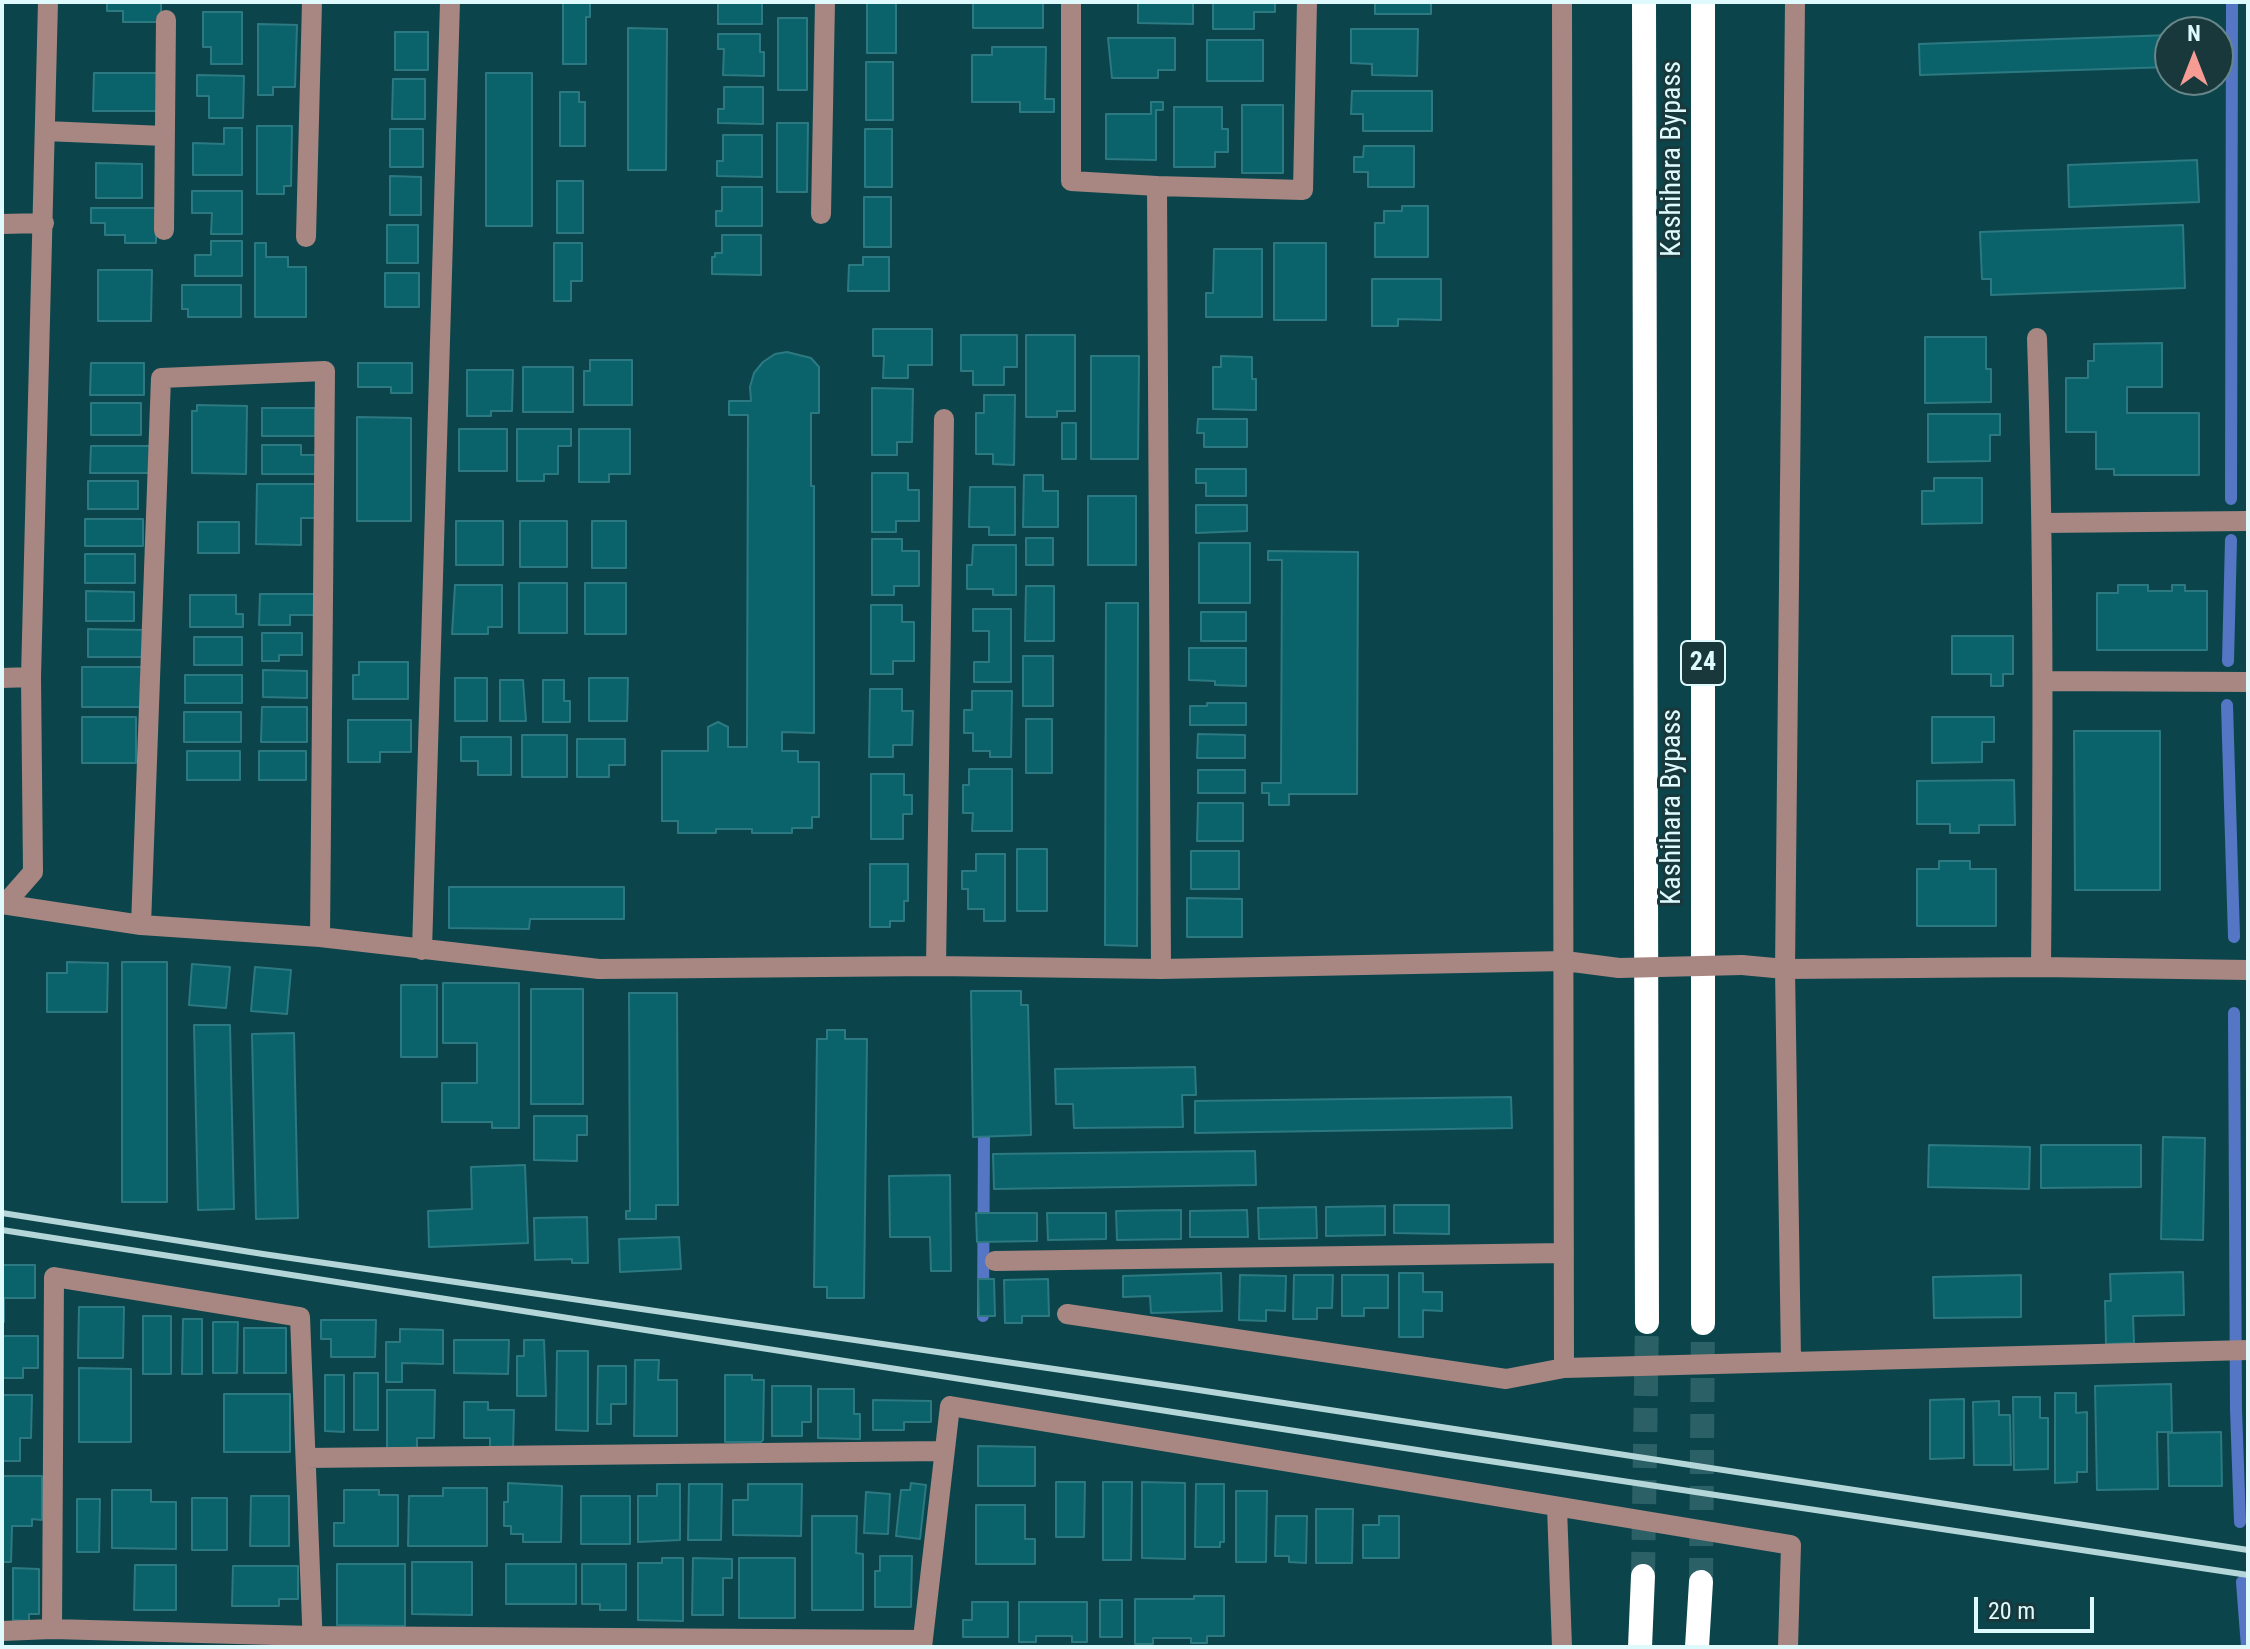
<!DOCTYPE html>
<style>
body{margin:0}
#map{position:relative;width:2250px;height:1649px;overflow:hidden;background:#0b454b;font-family:"Roboto Condensed",sans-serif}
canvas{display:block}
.frame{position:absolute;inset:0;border:4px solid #dffafd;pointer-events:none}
.north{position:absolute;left:2154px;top:16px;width:80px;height:80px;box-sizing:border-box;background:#18383b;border:2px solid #688689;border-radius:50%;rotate:0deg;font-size:22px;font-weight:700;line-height:32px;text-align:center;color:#dffafd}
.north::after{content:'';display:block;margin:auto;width:28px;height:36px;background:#f59c94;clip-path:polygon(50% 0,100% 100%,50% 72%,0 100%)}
.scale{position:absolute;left:1974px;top:1597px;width:120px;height:36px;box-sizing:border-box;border:4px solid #dffafd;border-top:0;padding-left:10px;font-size:24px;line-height:28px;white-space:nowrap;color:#dffafd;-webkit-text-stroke:6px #18383b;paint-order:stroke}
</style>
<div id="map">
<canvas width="2250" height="1649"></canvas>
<div class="frame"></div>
<div class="north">N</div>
<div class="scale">20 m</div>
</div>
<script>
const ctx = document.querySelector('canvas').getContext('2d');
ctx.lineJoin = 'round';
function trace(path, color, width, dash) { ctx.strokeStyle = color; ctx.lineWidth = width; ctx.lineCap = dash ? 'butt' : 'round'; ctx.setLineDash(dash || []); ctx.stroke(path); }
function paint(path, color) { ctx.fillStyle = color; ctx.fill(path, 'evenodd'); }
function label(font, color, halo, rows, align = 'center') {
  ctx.font = font + ' "Roboto Condensed",sans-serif'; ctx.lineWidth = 6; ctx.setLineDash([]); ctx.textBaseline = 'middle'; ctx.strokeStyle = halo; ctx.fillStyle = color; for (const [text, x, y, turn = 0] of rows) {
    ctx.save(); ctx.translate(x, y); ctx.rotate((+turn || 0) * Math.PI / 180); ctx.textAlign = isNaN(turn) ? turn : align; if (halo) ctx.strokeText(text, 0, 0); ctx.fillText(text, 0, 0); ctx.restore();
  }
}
const stream = new Path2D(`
 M2231 499 2232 2
 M2228 661 2231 540
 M2227 705 2234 937
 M2234 1013 2236 1409 2240 1522
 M983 1316 984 1136
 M2242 1582 2247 1647`);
const building = new Path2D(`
 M107 2H161V22H123V11H107Z
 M563 2H590V17H586V64H563Z
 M718 2H762V24H718Z
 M867 2H896V53H867Z
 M973 2H1043V28H973Z
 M1138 2H1193V24L1138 23Z
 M1213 2H1275V12H1254V29H1213Z
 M1361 2H1431V14H1375V2Z
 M203 12H242V64H211V47H203Z
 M778 18H807V90H778Z
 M258 24 297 25 295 87H273V95H258Z
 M628 28 667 29 666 170H628Z
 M1351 29H1418L1417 76 1372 75V64L1351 63Z
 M395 32H428V70H395Z
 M718 34H760V52H764V76L723 75 724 49H718Z
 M2170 35V67L1920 75 1919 44Z
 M1108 38H1175V70H1158V78H1112Z
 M1207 40H1263V81H1207Z
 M992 47H1046L1045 99H1054V112H1020V102H972V55H992Z
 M866 62H893V120H866Z
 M94 73H159V111H93Z
 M486 73H532V226H486Z
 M197 75 244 76 243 118H209V96H197Z
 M393 79H425V119H392Z
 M724 87H763V124L718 123V109H724Z
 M1352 91H1432V131H1363V114H1351Z
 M560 92H579V102H585V146H560Z
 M1151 102H1163V110H1156V160L1106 159V114H1151Z
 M1242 105H1283V173H1242Z
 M1174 107H1222V129H1228V152H1215V167H1174Z
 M777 123H808L807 192H777Z
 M257 126H292L291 186H284V194H257Z
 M224 128H242V175H193V143L224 144Z
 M390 129H423V167H390Z
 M865 129H892V187H865Z
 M723 135H762V177L717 176V161H723Z
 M1364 146H1414V187H1368V172H1354V157H1363Z
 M2197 160 2199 202 2069 207 2068 165Z
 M96 163 142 164V198H96Z
 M390 176 421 177V215H390Z
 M557 181H583V233H557Z
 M722 187H762V226H716V211H722Z
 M192 191H242V234H211L212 213H192Z
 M864 197H891V247H864Z
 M1402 206H1428V257H1375V223H1384V211H1402Z
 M91 208H156V243H125V235H105V223H91Z
 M387 225H418V263H387Z
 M2183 225 2185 288 1991 295V279H1982L1980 232Z
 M722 235H761V275L712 274V257H715V253H722Z
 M211 241H242V276H195V255H211Z
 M255 243H266V257H288V267H306V317H255Z
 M554 243H582V281H571V301H554Z
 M1274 243H1326V320H1274Z
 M1214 249H1262V317H1206V293H1213Z
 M863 257H889V291H848L849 265H863Z
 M98 270H152L151 321H98Z
 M385 273H419V307H385Z
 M1372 279H1441V320L1398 319V326H1372Z
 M182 285H241V317H188V309H182Z
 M873 329H932V365H908V378H883L884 356H873Z
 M961 335H1017V367H1004V385H973V371H961Z
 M1026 335H1075V411H1057V417H1026Z
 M1925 337H1986V369H1991V402L1925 403Z
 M2162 343V387H2127V413H2199V475H2114V469H2096V432H2066V378H2088V361H2094V344Z
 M787 352 811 358 819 367V413H811V486H814V733L782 732V751H798V762H819V817H812V828H792V833H752V829H716V833H678V821H662V751H708V727L718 722 728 727V747H747L748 415H729V401H751L750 387 754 373 763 362 775 354Z
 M1091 356H1139L1138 459H1091Z
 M1221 356 1252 357V379H1256V410L1213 409V367H1221Z
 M590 360H632V405H584V371H590Z
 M91 363H144V395H90Z
 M358 363H412V393H391V387H358Z
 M523 367H573V412H523Z
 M467 370H513L512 411H491V416H467Z
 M872 388 913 389 912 442H897V455H872Z
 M984 395H1015L1014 465 993 464V454H976V413H984Z
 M91 403H141V435H91Z
 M197 405 247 406 246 474 192 473V411H197Z
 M262 408H315V436H262Z
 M1928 414H2000V435H1990V461L1928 462Z
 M357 417 411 418V521H357Z
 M1198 419H1247V447H1204V433H1197Z
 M1062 423H1076V459H1062Z
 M459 429H507V471H459Z
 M517 429H571V446H558V474H544V481H517Z
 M579 429H630V474H609V482H579Z
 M262 445H301V455H318V474H262Z
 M91 446H150V473H90Z
 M1196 469H1246V496H1206V483H1196Z
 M872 473H908V490H919V521H896V532H872Z
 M1024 475H1043V491H1058V527H1023Z
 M1934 478H1982V523L1922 524V491H1934Z
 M88 481H138V509H88Z
 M257 484H315V518H301V545L256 544Z
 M970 487H1015V535H989V527H969Z
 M1088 496H1136V565H1088Z
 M1196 505H1247V531L1196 533Z
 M85 519H143V546H85Z
 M456 521H503V565H456Z
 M520 521H567V567H520Z
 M592 521H626V568H592Z
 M198 522H239V553H198Z
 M1026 538H1053V565H1026Z
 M872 539H902V551H919V586H894V595H872Z
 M1199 543H1250V603H1199Z
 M973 545H1016V595H993V589H967V565H972Z
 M1268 551 1358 552 1357 794H1289V805H1269V793H1262V783H1281L1282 560H1268Z
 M85 554H135V583H85Z
 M519 583H567V633H519Z
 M585 583H626V634H585Z
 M455 585H502V627H488V634H452Z
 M2118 585H2148V591H2172V585H2185V591H2207V650H2097V593H2118Z
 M1026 586H1054V641H1025Z
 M86 591 134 592V621H86Z
 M260 594H316V615H290V625H259Z
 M190 595H236V614H243V627H190Z
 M1106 603H1138L1137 946 1105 945Z
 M871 605H902V622H914V661H893V674H871Z
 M973 609H1011V682H974V662H989V631H973Z
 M1201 612H1246V641H1201Z
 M88 629 144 630V657H88Z
 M262 633H302V655H279V661H262Z
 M1952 636H2013V674H2003V686H1991V674H1952Z
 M194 637H242V665H194Z
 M1189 648H1246V686L1215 685V681L1189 680Z
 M1023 656H1053V706H1023Z
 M359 662H408V699H353V675H359Z
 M82 667H143V707H82Z
 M263 670 307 671V698L263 697Z
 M185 675H242V703H185Z
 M455 678H487V721H455Z
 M589 678H628L627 721H589Z
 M500 680H523L526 721H500Z
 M543 680H564V701H570V722H543Z
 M870 689H902V711H913L912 745H893V757H869Z
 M972 691H1012L1011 757H990V751H973V733H964V710H972Z
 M1207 703H1246V725H1190V706H1207Z
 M262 707H307V742H261Z
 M184 712H241V742H184Z
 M82 717H136V763H82Z
 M1932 717H1994V742H1982V762L1932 763Z
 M1026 719H1052V773H1026Z
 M348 720H411V752H380V762H348Z
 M2074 731H2160V890H2075Z
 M1198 734 1245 735V758H1197Z
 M522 735H567V777H522Z
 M461 737H511V775H478V761H461Z
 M577 739H625V765H609V777H577Z
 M187 751H240V780H187Z
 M259 751H306V780H259Z
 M969 769H1012V831H972L973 813H963V785H969Z
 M1198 770H1245V793H1198Z
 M871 774H904V795H912V814H903V839H871Z
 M2014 780 2015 825H1979V833H1950V824H1917V781Z
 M1198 803H1243V841H1197Z
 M1017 849H1047V911H1017Z
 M1191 851H1239V889H1191Z
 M976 854H1005V921H984V909H968V889H962V871H976Z
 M1939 861H1970V869H1996V926H1917V869H1939Z
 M870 864H908V901H904V921H890V927H870Z
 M449 887H624V919H530L529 929 449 928Z
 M1187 898 1242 899V937H1187Z
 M67 962 108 963 107 1012H47V973H67Z
 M122 962H167V1202H122Z
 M192 964 230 967 226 1008 189 1005Z
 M255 967 291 970 287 1014 251 1011Z
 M443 983H519V1128H492V1122H442V1083H477V1043H443Z
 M401 985H437V1057H401Z
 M531 989H583V1104H531Z
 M971 991H1021V1005H1028L1031 1135 973 1137Z
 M629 993H677L678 1205H656V1219H626V1211H630Z
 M194 1025H230L234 1209 198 1210Z
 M827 1030H845V1039H867L864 1298H827V1287H814L817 1039H827Z
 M294 1033 298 1218 256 1219 252 1034Z
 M1195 1067 1196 1095H1182L1183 1127 1074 1128 1073 1104H1056L1055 1069Z
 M1511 1097 1512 1128 1195 1133V1101Z
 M534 1116H587V1135H577V1161L534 1160Z
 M2163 1137 2205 1138 2203 1240 2161 1239Z
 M1929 1145 2030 1147 2029 1189 1928 1187Z
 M2041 1145H2141V1187L2041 1188Z
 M1255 1151 1256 1185 994 1189 993 1154Z
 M525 1165 528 1243 429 1247 428 1211 472 1209 471 1167Z
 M950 1175 951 1271H931L930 1237H890L889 1176Z
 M1394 1205H1449V1234L1394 1233Z
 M1385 1206V1235L1326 1236V1207Z
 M1316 1207 1317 1238 1259 1239 1258 1208Z
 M1181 1210V1239L1117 1240 1116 1211Z
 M1247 1210 1248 1237H1190V1211Z
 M976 1213H1037V1241L977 1242Z
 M1047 1213H1106V1239L1048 1240Z
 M587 1217 588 1263H572V1259L535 1260 534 1218Z
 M679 1237 681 1269 620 1272 619 1239Z
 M2 1265H35V1298H4V1322Z
 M2183 1272 2184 1315 2133 1316 2134 1343 2106 1344 2105 1301H2111L2110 1274Z
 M1221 1273 1222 1311 1151 1313 1150 1296 1123 1297V1276Z
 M1399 1273H1423V1292H1442V1311L1423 1310V1337H1399Z
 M1240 1275 1286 1276 1285 1311 1266 1310V1321L1239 1320Z
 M1294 1275H1333L1332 1308H1317V1319H1293Z
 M1342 1275H1388V1308H1364V1316H1342Z
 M2021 1275V1317L1934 1318 1933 1277Z
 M978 1279H994L995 1316H979Z
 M1048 1279 1049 1316H1022V1323H1005L1004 1280Z
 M79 1307H124L123 1358H78Z
 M143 1316H171V1374H143Z
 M183 1319H202V1374H182Z
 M321 1320H376L375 1357H331V1339H321Z
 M213 1322H238L237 1373H213Z
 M244 1328H286V1373H244Z
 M400 1329 443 1330V1364L402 1363V1382H386V1342H400Z
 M2 1336H38V1368H23V1378H2Z
 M454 1340H509L508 1374 454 1373Z
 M524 1340H544L546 1396H517V1356H524Z
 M557 1351H588V1431L556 1430Z
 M635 1360H659L658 1380H677V1436H634Z
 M598 1366H626V1404H611V1424H597Z
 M79 1368 131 1369V1442H79Z
 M354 1373H378V1430H354Z
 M325 1375H344V1432L325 1431Z
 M725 1375H752V1380H764L763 1440 761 1442H725Z
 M2171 1384 2172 1432H2157L2158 1489 2097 1490 2095 1386Z
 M772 1386H811V1422H802V1436H772Z
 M818 1389H854V1414H860V1439L818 1438Z
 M387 1390H435L434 1438H417V1449H387Z
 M2055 1393H2076V1413L2087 1412V1472H2077V1482L2055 1483Z
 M224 1394H290V1452H224Z
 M2 1395H32L31 1438H20V1461H2Z
 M2013 1397H2040V1418H2048V1469L2014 1470Z
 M1964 1399V1458L1930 1459V1400Z
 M873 1400 931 1401V1422H904V1430H873Z
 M1999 1401V1415H2010L2011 1465H1974L1973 1402Z
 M464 1402H488V1410H514L513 1450H490V1438H464Z
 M2221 1432 2222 1486H2169L2168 1433Z
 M978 1446 1035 1447V1486H978Z
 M2 1476H42V1520L32 1519V1526H12L11 1562H2Z
 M1056 1482H1085L1084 1537H1056Z
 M1103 1482H1132L1131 1560H1103Z
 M1142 1482 1185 1483V1559L1142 1558Z
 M508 1483 562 1486 561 1542H523V1534H511V1526H504V1502H508Z
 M911 1483 926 1485 920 1539 896 1536 901 1490H910Z
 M657 1484H680V1540L638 1542V1496H657Z
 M689 1484H722L721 1540H688Z
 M748 1484H802L801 1536 733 1535V1500H748Z
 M1196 1484H1224V1542H1220V1547H1195Z
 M443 1488H487V1546H408L409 1496H443Z
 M112 1490H151V1502H176V1549L112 1548Z
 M344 1490H379V1495H398V1546H334V1523H344Z
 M1236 1491H1267L1266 1562H1236Z
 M866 1492 890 1494 888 1534 864 1533Z
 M251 1496H289V1546H250Z
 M581 1496H630V1544H581Z
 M192 1498H227V1550H192Z
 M77 1499H100L99 1552H77Z
 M976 1505H1025V1539H1035V1564H976Z
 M1316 1509H1353L1352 1563H1316Z
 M812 1516H857L856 1553 863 1554V1610H812Z
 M1276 1516H1307L1306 1563 1289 1562V1556H1275Z
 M1379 1516H1399V1558H1363V1525H1379Z
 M880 1556H912L911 1607H875V1571H880Z
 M662 1558H683V1621L638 1620V1563H662Z
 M693 1558 732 1559V1578H723V1615H692Z
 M739 1558H795V1618H739Z
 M412 1562H472V1615L412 1614Z
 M337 1564H405V1626L337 1625Z
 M506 1564H576V1604H506Z
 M582 1564H626V1610H600V1604H582Z
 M135 1565H176V1610H134Z
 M233 1566H298V1599H279V1606H232Z
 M13 1568 39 1569V1614H29V1621L13 1620Z
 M1194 1596H1224V1636H1207V1643H1191V1638H1153V1644H1135V1599H1194Z
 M1100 1600H1122V1637H1100Z
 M972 1602H1008V1637H963V1620H972Z
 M1019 1602H1087V1642H1072V1636H1036V1642H1019Z`);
const highwayTunnel = new Path2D(`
 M1643 1576 1647 1322
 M1701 1582 1703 1323`);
const minor = new Path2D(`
 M1071 2V181L1157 186
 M1562 2 1564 1368 2248 1350
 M45 131 164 136
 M821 214 825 2
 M2 224 44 223
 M164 230 166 20
 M306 237 312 2
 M2037 338C2044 548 2043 757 2041 967
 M2043 523 2248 521
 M2 678 31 677
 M2044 681 2248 682
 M2 904 141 925 320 937 599 969 936 966 1161 969 1565 961 1619 968
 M5 904 33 872 31 677 48 2
 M141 925 161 378 325 371 320 937
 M422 950 450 2
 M1742 965 1785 969 2041 967 2248 970
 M936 966 944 419
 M1161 969 1157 186 1303 190 1307 2
 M995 1261 1564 1253
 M1067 1314 1506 1379 1564 1368
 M1791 1360 1785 969 1795 2
 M306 1458 944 1451
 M1557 1507 1562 1647
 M52 1629 54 1277 300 1317 313 1647
 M2 1631 52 1629 312 1636 922 1640
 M922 1647 950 1406 1791 1545 1788 1647`);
const highway = new Path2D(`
 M1644 2 1647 1322
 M1703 2V1323
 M1640 1647 1643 1576
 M1697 1647 1701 1582`);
const rail = new Path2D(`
 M2 1213 263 1254 1192 1389 2248 1550
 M2 1230 1456 1456 2248 1575`);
const minorBridge = new Path2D(`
 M1619 968 1742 965`);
const shields = [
 [1703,663,44]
];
const shieldNames = [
 ["24",1703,663]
];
const streetNames = [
 ["Kashihara Bypass",1673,159,-90],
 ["Kashihara Bypass",1673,807,-90]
];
trace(stream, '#5476c5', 12);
paint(building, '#0a626b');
trace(building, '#2c7981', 2);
trace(highwayTunnel, '#2b6066', 24, [24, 12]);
trace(minor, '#a88682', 20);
trace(highway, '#fff', 24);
trace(rail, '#b5d6d9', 6);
trace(minorBridge, '#a88682', 20);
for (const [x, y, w] of shields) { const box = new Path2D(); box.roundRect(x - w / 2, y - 22, w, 44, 6); ctx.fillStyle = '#18383b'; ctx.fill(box); trace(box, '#dffafd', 2); }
label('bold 26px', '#dffafd', null, shieldNames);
label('28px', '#dffafd', '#18383b', streetNames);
</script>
